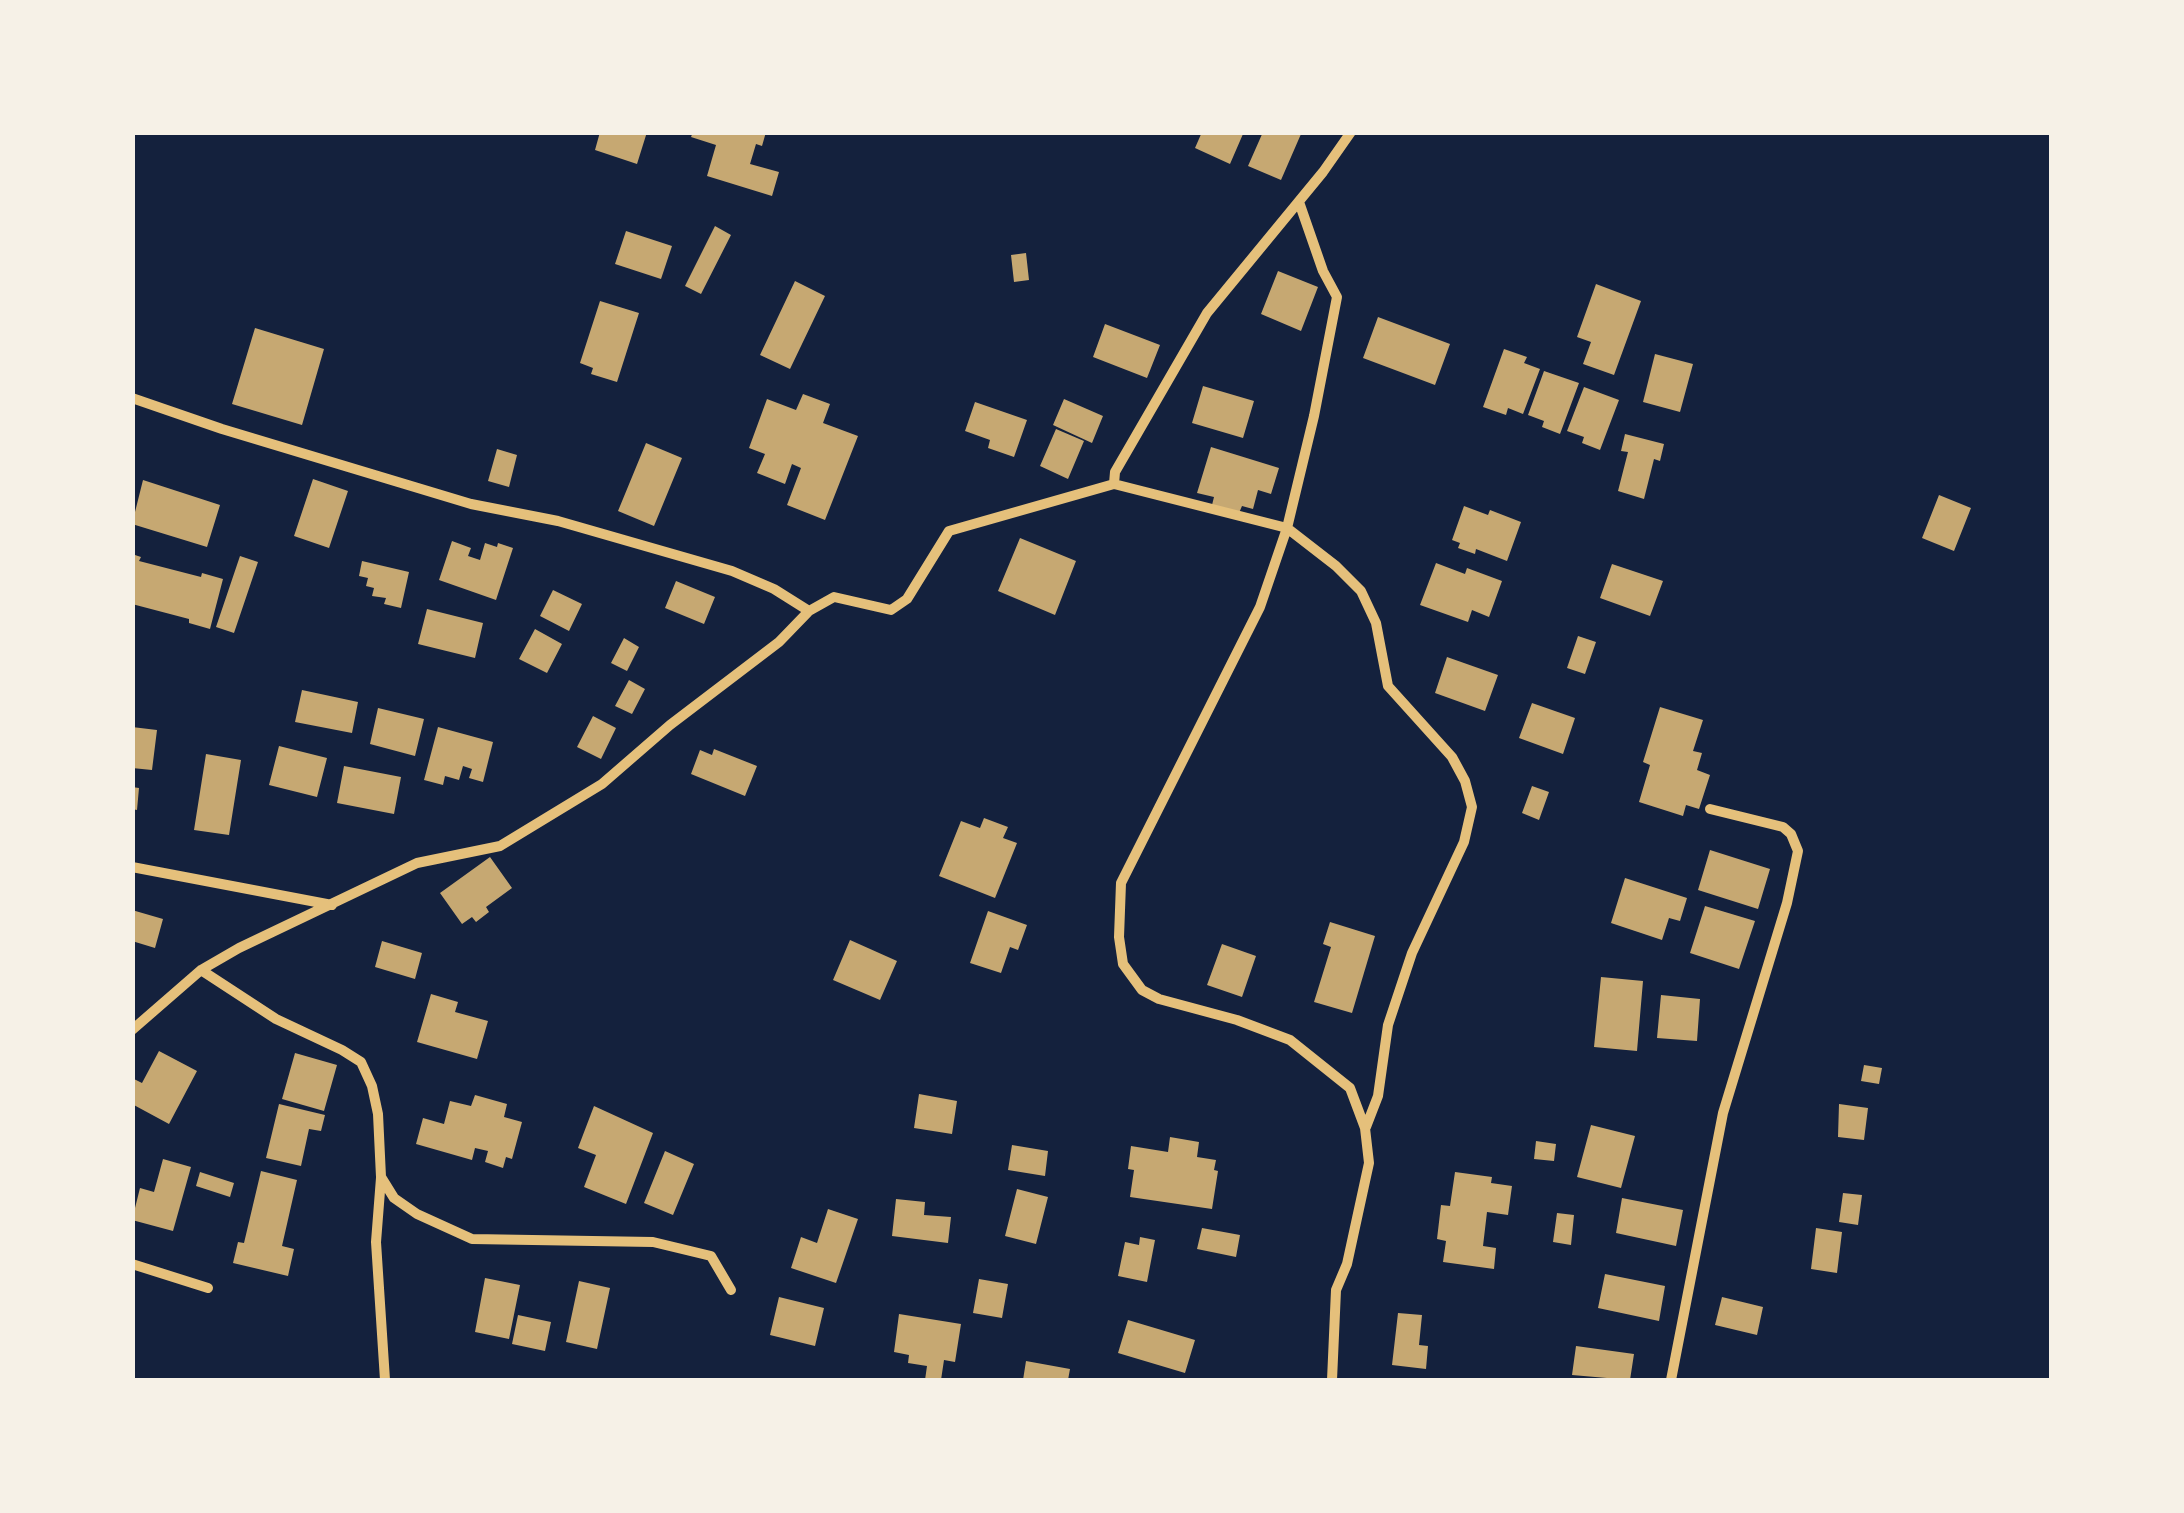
<!DOCTYPE html>
<style>
body{margin:0}
#map{position:relative;width:2184px;height:1513px;overflow:hidden;background:#14213d;font-family:Montserrat,sans-serif}
canvas{display:block}
.frame{position:absolute;inset:0;border:135px solid #f6f1e7;pointer-events:none}
</style>
<div id="map">
<canvas width="2184" height="1513"></canvas>
<div class="frame"></div>
</div>
<script>
const ctx = document.querySelector('canvas').getContext('2d');
ctx.lineJoin = 'round';
function paint(path, color) { ctx.fillStyle = color; ctx.fill(path, 'evenodd'); }
function trace(path, color, width, dash) { ctx.strokeStyle = color; ctx.lineWidth = width; ctx.lineCap = dash ? 'butt' : 'round'; ctx.setLineDash(dash || []); ctx.stroke(path); }
const building = new Path2D(`
 M600 132H647L637 164 595 150Z
 M693 132H766L762 146 756 144 750 164 779 172 772 196 707 176 716 145 691 137Z
 M1202 132 1243 134 1230 164 1195 148Z
 M1263 132 1301 134 1281 180 1248 166Z
 M715 226 731 235 701 294 685 286Z
 M626 231 672 246 661 279 615 264Z
 M1026 253 1029 280 1014 282 1011 255Z
 M1278 271 1318 287 1301 331 1261 314Z
 M795 281 825 296 790 369 760 355Z
 M1596 284 1641 301 1614 375 1583 364 1591 342 1577 337Z
 M600 301 639 313 617 382 591 374 593 368 580 363Z
 M1378 317 1450 344 1435 385 1363 358Z
 M1105 324 1160 345 1147 378 1093 357Z
 M255 328 324 349 302 425 232 404Z
 M1504 349 1527 357 1524 363 1540 369 1523 414 1508 408 1506 415 1483 407Z
 M1655 354 1693 364 1680 412 1643 402Z
 M1544 371 1579 383 1560 434 1542 427 1544 421 1528 415Z
 M1203 386 1254 401 1243 438 1192 423Z
 M1584 387 1619 400 1600 450 1582 443 1584 437 1567 431Z
 M803 394 830 404 823 423 858 436 825 520 787 505 801 468 792 464 785 484 757 473 765 454 749 448 767 399 796 410Z
 M1064 399 1103 416 1092 443 1053 425Z
 M975 402 1027 420 1014 457 988 448 990 440 965 431Z
 M1056 429 1084 441 1068 479 1040 466Z
 M1625 434 1664 444 1660 461 1654 459 1644 499 1618 491 1628 452 1621 451Z
 M646 443 682 458 654 526 618 511Z
 M1211 447 1279 468 1271 494 1258 490 1253 509 1242 506 1239 513 1212 505 1214 497 1197 493Z
 M497 449 517 455 509 487 488 481Z
 M313 479 348 491 329 548 294 536Z
 M143 480 220 505 207 547 132 524Z
 M1939 495 1971 508 1954 551 1922 538Z
 M1464 506 1488 515 1490 510 1521 522 1507 561 1476 549 1475 554 1458 548 1460 543 1452 540Z
 M1020 538 1076 561 1055 615 998 591Z
 M452 541 471 548 468 556 480 560 485 543 497 547 498 543 513 548 496 600 439 580Z
 M132 554 141 557 139 561 201 577 202 573 223 579 210 629 189 623V619L132 604Z
 M240 556 258 562 234 633 216 627Z
 M362 561 409 572 401 608 384 604 386 598 372 596 374 588 366 586 368 578 359 576Z
 M1436 563 1465 574 1467 568 1502 581 1489 617 1472 610 1468 622 1420 605Z
 M1612 564 1663 581 1650 616 1600 598Z
 M676 581 715 597 704 624 665 608Z
 M553 590 582 604 569 631 540 616Z
 M427 609 483 623 475 658 418 644Z
 M535 629 562 644 547 673 519 659Z
 M1578 636 1596 642 1585 674 1567 668Z
 M624 638 639 647 627 671 611 663Z
 M1447 657 1498 675 1485 711 1435 693Z
 M629 680 645 689 632 714 615 706Z
 M302 690 358 702 352 733 295 722Z
 M1532 703 1575 718 1563 754 1519 738Z
 M1660 707 1703 720 1693 751 1702 753 1697 770 1710 775 1699 809 1686 805 1683 816 1639 802 1650 765 1643 762Z
 M378 708 424 719 415 756 370 744Z
 M593 716 616 728 601 759 577 747Z
 M132 727 157 730 152 770 132 768Z
 M438 727 493 742 483 782 469 778 472 769 463 766 459 780 445 776 443 785 424 780Z
 M279 746 327 758 317 797 269 785Z
 M714 749 757 766 745 796 691 774 700 750 712 755Z
 M206 754 241 760 229 835 194 830Z
 M344 766 401 777 394 814 337 803Z
 M1532 786 1549 792 1539 820 1522 813Z
 M132 787 139 788 137 810 132 809Z
 M984 818 1008 827 1003 838 1017 843 995 898 939 876 961 821 980 828Z
 M1710 850 1770 869 1758 909 1698 890Z
 M490 857 512 888 486 907 489 912 476 922 472 917 462 924 440 893Z
 M1625 878 1687 898 1680 921 1669 918 1662 940 1611 923Z
 M1705 906 1755 921 1739 969 1690 953Z
 M132 910 163 919 155 948 132 941Z
 M988 911 1027 925 1018 950 1010 947 1001 973 970 963Z
 M1330 922 1375 936 1352 1013 1314 1002 1331 947 1323 944Z
 M850 940 897 961 880 1000 833 980Z
 M382 941 422 953 415 979 375 967Z
 M1222 944 1256 956 1242 997 1207 985Z
 M1601 977 1643 981 1637 1051 1594 1047Z
 M431 994 458 1002 455 1012 488 1021 477 1059 417 1042Z
 M1661 995 1700 999 1697 1041 1657 1038Z
 M159 1051 197 1071 169 1124 132 1104V1078L142 1083Z
 M295 1053 337 1065 324 1111 282 1099Z
 M1864 1065 1882 1068 1879 1084 1861 1081Z
 M919 1094 957 1101 952 1134 914 1128Z
 M475 1095 507 1104 504 1117 522 1122 512 1159 506 1157 503 1168 485 1162 488 1151 475 1148 472 1160 416 1144 423 1118 444 1124 450 1101 471 1106Z
 M279 1104 325 1115 321 1131 309 1129 301 1166 266 1158Z
 M1839 1104 1868 1108 1864 1140 1838 1137Z
 M594 1106 653 1133 626 1204 584 1187 596 1155 578 1148Z
 M1591 1125 1635 1136 1621 1188 1577 1177Z
 M1170 1137 1199 1142 1197 1157 1216 1160 1214 1170 1218 1171 1212 1209 1130 1197 1134 1170 1128 1169 1131 1146 1168 1152Z
 M1536 1141 1556 1144 1554 1161 1534 1159Z
 M1012 1145 1048 1151 1045 1176 1008 1170Z
 M665 1151 694 1164 673 1215 644 1203Z
 M163 1159 191 1167 173 1231 132 1220 140 1188 154 1192Z
 M261 1171 297 1180 282 1246 294 1249 288 1276 233 1263 238 1242 244 1243Z
 M200 1172 234 1183 230 1197 196 1186Z
 M1455 1172 1492 1177 1491 1183 1512 1186 1508 1215 1487 1212 1483 1246 1496 1248 1494 1269 1443 1262 1446 1241 1437 1239 1441 1205 1450 1206Z
 M1017 1189 1048 1197 1036 1244 1005 1236Z
 M1843 1193 1862 1195 1858 1225 1839 1222Z
 M1622 1198 1683 1210 1676 1246 1616 1233Z
 M896 1199 925 1202 924 1215 951 1217 948 1243 892 1236Z
 M828 1209 858 1219 836 1283 791 1268 801 1237 817 1243Z
 M1557 1213 1574 1215 1571 1245 1553 1242Z
 M1202 1228 1240 1235 1236 1257 1197 1249Z
 M1816 1228 1842 1232 1837 1273 1811 1269Z
 M1140 1237 1155 1240 1147 1282 1118 1276 1125 1242 1139 1245Z
 M1605 1274 1665 1286 1659 1321 1598 1308Z
 M485 1278 520 1285 509 1339 475 1332Z
 M979 1279 1008 1284 1002 1318 973 1313Z
 M579 1281 610 1288 597 1349 566 1342Z
 M779 1297 824 1308 815 1346 770 1335Z
 M1722 1297 1763 1307 1757 1335 1715 1325Z
 M1398 1313 1422 1315 1419 1345 1428 1346 1426 1369 1392 1365Z
 M899 1314 961 1324 955 1362 944 1360 941 1380H925L927 1366 908 1363 909 1355 894 1352Z
 M518 1315 551 1322 545 1351 512 1344Z
 M1128 1320 1195 1340 1185 1373 1118 1353Z
 M1576 1346 1634 1354 1630 1380 1572 1375Z
 M1026 1361 1070 1369 1068 1380H1023Z`);
const minor = new Path2D(`
 M1299 202 1323 271 1337 297 1314 416 1287 528 1260 607 1121 883 1119 937 1123 964 1142 990 1159 999 1237 1020 1290 1040 1350 1088 1365 1128 1369 1163 1347 1264 1336 1290 1332 1380
 M132 398 222 429 471 504 558 521 732 571 774 589 809 611
 M1114 484 1287 528 1336 566 1361 591 1376 623 1388 686 1452 757 1465 781 1472 807 1464 842 1412 953 1388 1025 1378 1096 1366 1127
 M132 867 332 905
 M201 970 276 1019 342 1050 361 1062 372 1086 378 1114 381 1177 394 1198 417 1214 472 1239 653 1242 711 1256 731 1290
 M132 1030 201 970 239 948 417 863 500 846 602 784 670 725 779 642 809 611 834 597 891 610 907 599 949 531 1114 484 1115 472 1207 313 1323 172 1351 132
 M381 1178 376 1242 385 1380
 M132 1264 208 1288
 M1671 1380 1723 1113 1787 903 1798 851 1791 834 1783 827 1710 809`);
paint(building, '#c6a872');
trace(minor, '#e5c07b', 10);
</script>
